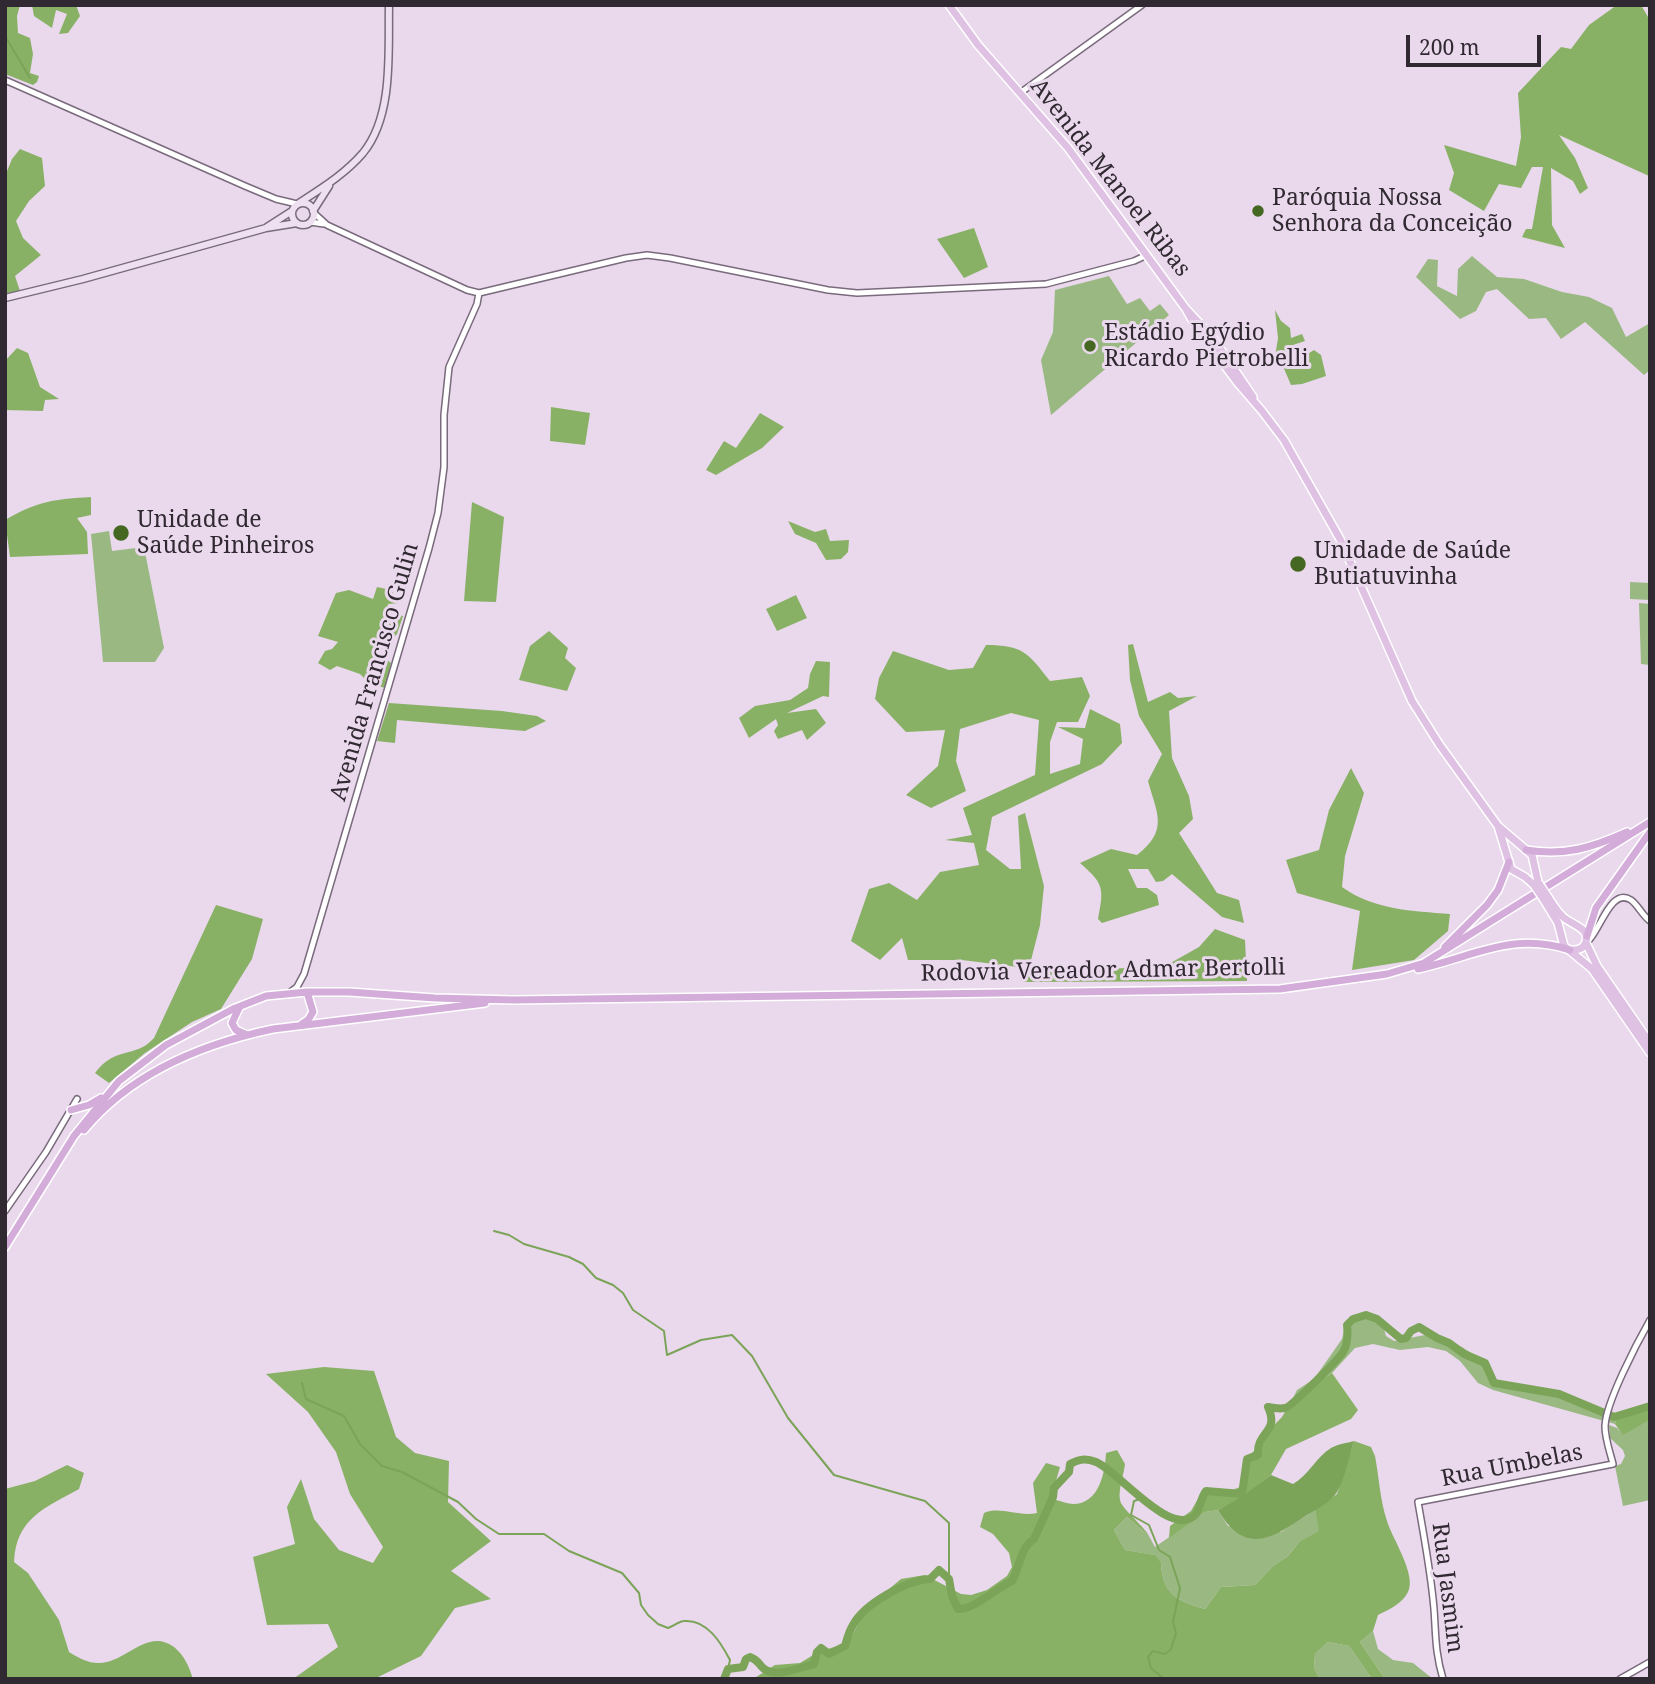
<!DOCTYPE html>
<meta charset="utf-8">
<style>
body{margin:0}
#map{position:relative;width:1655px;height:1684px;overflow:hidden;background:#ead8ec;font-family:"Noto Serif",serif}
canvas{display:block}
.frame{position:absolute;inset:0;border:7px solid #302931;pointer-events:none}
.scale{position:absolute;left:1406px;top:35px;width:135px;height:32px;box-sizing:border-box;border:4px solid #302931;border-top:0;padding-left:9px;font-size:21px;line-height:24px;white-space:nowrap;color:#302931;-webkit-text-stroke:5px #ead8ec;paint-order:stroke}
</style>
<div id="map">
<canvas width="1655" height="1684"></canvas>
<div class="frame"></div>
<div class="scale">200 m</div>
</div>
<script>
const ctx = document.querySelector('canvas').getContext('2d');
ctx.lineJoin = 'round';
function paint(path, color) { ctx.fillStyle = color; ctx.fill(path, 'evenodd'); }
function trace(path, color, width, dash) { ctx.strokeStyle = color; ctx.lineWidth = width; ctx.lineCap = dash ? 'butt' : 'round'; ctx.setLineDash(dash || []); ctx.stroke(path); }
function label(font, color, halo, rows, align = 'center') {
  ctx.font = font + ' "Noto Serif",serif'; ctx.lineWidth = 6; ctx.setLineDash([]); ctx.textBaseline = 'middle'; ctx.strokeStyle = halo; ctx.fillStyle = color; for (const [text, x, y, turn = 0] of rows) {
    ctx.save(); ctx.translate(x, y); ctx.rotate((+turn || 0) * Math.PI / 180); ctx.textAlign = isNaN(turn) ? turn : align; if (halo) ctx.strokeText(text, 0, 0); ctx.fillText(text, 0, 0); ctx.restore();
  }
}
const green = new Path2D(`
 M1472 256 1497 277 1524 279 1562 292 1589 297 1612 308 1626 337 1650 323V370L1644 375 1585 322 1561 339 1546 318 1529 319 1497 289 1486 292 1476 311 1460 319 1416 277 1428 259 1438 260 1437 286 1457 296 1458 269Z
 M1109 276 1127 304 1140 298 1150 311 1160 304 1169 315 1051 415 1041 360 1053 332 1055 290Z
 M109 531 112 551 144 547 164 648 155 662H103L91 534Z
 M1630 582 1650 583V600L1630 599Z
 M1639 603 1650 604V665L1641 664Z
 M1367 1313 1381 1318 1386 1336 1394 1341 1425 1335 1462 1347 1482 1360 1489 1375 1497 1381 1560 1396 1610 1415 1617 1414 1615 1424 1493 1390 1478 1383 1460 1361 1446 1351 1428 1347 1400 1350 1373 1344 1355 1348 1332 1373 1293 1398 1297 1390 1314 1379 1342 1339 1346 1323 1353 1316Z
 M1650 1420V1500L1623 1506 1615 1466 1621 1464 1625 1456 1623 1450 1610 1438 1609 1425 1617 1428 1623 1434Z
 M1218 1510 1228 1526 1281 1532 1315 1510 1320 1531 1300 1541 1288 1556 1273 1566 1255 1585 1221 1587 1205 1609C1177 1601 1162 1594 1161 1562L1154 1555 1125 1550 1114 1530 1127 1517 1149 1536 1155 1547 1205 1512Z
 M1373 1631 1378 1649 1393 1660 1413 1663 1433 1679H1385L1360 1642Z
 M1328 1642 1349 1646 1372 1679H1320L1314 1668 1315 1654Z`);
const forest = new Path2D(`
 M5 5H20L17 16 18 33 30 38 33 54 30 73 39 76 37 82 33 85 5 74Z
 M32 5H76L80 16 68 33 59 34 67 14 56 10 52 28 34 16Z
 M1617 5H1641L1648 17 1650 174 1649 176 1559 135 1575 158 1588 188 1580 194 1573 181 1551 168 1552 225 1565 248 1522 237 1526 229H1532L1543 167H1532L1521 188 1499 184 1484 211 1449 190 1454 173 1444 145 1516 166 1521 137 1518 93 1561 47 1571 49 1589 25Z
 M20 149 42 158 45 186 29 201 16 221 23 238 41 255 15 276 20 291 5 295V176L12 159Z
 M974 228 988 267 964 278 937 239Z
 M1275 310 1281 321 1290 328 1291 338 1302 334 1305 341 1293 345 1291 354 1275 357 1278 338Z
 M17 348 28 353 40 387 59 399 45 400 43 411 5 410V361Z
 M1314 350 1321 355 1326 376 1302 384 1291 385 1282 364 1298 360Z
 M551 407 590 413 585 445 550 441Z
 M760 413 784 427 762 448 716 475 706 470 724 441 736 448Z
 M91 497V515L77 518 87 532 88 554 10 557 5 520C37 501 55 499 91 497Z
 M472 502 504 517 496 602 464 601Z
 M788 521 815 532 826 529 830 541 849 540 848 552 841 559 826 560 816 543 795 534Z
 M377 587 391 590 399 603 388 604 387 612 403 616 397 634 378 653 391 663 385 688 369 683 360 674 337 666 330 670 318 663 325 651 332 649 338 642 318 636 336 593 349 590 373 599Z
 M796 595 807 618 777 631 766 609Z
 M549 631 568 648 565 658 576 668 567 691 519 680 530 646Z
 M1133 644 1148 702 1170 692 1178 698 1197 696 1169 711 1172 758 1189 796 1193 819 1179 833 1217 893 1239 900 1244 923 1222 917 1172 874 1163 881 1156 882 1148 869H1128L1137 888H1147L1157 895 1159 905 1102 923 1098 919C1104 888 1104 884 1080 863L1111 849 1137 855C1169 830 1157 814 1148 781L1162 754 1139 716 1130 680 1128 645Z
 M986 645C1023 645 1028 653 1050 681L1082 677 1090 696 1078 722H1057L1050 742V774L1080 764 1083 739 1058 727 1085 728 1090 709 1120 724 1122 743 1102 764 992 817 986 850 1010 869H1021L1018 816 1025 813 1044 886 1040 925 1029 968 1067 972 1167 965 1199 947 1215 929 1245 940 1247 981 1024 982 1018 967 962 960H908L902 938 880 960 851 941 869 889 889 883 917 900 940 872 979 865 974 843 945 840 972 835 963 808 1035 775 1039 720 1011 713 960 729 956 761 966 791 931 808 906 795 938 766 945 730 906 732 875 699 879 678 893 651 949 670 973 668Z
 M816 661 830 662 829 697 823 696 787 713 816 709 826 723 807 740 802 730 778 739 774 731 778 725 776 719 749 738 739 718 755 706 790 700 808 688 810 674Z
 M389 703 502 711 537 716 546 721 525 731 397 720 395 743 377 741Z
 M1351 768 1364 793 1345 856 1342 887C1374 910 1412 911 1450 914L1448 931 1414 960 1352 970 1360 911 1297 893 1286 860 1319 850 1329 810Z
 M216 905 263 919 252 959 221 1009 192 1022 145 1053 109 1083 95 1073C116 1045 135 1059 154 1038Z
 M324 1367 374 1371 396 1437 415 1453 449 1461 448 1502 491 1541 451 1571 491 1599 455 1608 421 1656 374 1679H293L338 1647 328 1624 267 1625 253 1557 295 1544 287 1507 301 1479 314 1519 339 1550 373 1563 383 1547 350 1494 336 1452 308 1412 266 1374Z
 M1332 1373 1358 1410 1351 1419 1286 1449 1271 1475 1245 1495 1218 1510 1205 1512 1169 1538 1170 1526 1191 1511 1203 1490 1227 1492 1240 1487 1244 1479V1459L1263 1444 1270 1429 1282 1417 1293 1398Z
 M1650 1405V1420L1623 1435 1615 1424 1617 1414Z
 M1354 1441 1371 1447 1375 1456C1379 1477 1380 1500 1387 1521 1392 1538 1417 1575 1408 1592 1402 1604 1388 1610 1378 1615L1373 1631 1360 1642 1385 1679H1372L1349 1646 1328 1642 1315 1654 1314 1668 1320 1679H753L775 1665 800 1663 818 1652 844 1644 852 1636 866 1608 901 1579 925 1575 961 1594 971 1595 987 1590 1007 1576 1012 1567 1009 1553 993 1534 980 1527 984 1513C1000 1506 1018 1517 1037 1513L1033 1483 1046 1463 1060 1467 1053 1491 1056 1500C1061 1501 1068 1504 1073 1504 1099 1504 1105 1473 1106 1453L1117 1450 1125 1464C1124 1474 1118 1490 1120 1500 1121 1508 1143 1525 1149 1536L1127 1517 1114 1530 1125 1550 1155 1555 1161 1562C1162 1594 1177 1601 1205 1609L1221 1587 1255 1585 1273 1566 1288 1556 1300 1541 1319 1531 1315 1510 1337 1494Z
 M67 1465 84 1473 79 1489C45 1508 16 1518 14 1562L28 1573 59 1620 69 1652C79 1658 87 1663 99 1663 126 1663 147 1627 174 1647 184 1655 189 1666 193 1679H5V1489L35 1481Z`);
const water = new Path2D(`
 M1354 1441C1349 1457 1345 1478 1337 1492 1332 1501 1316 1510 1307 1515 1272 1539 1245 1556 1218 1510L1244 1495 1271 1475 1293 1484C1309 1475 1316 1457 1331 1448 1338 1444 1347 1443 1354 1441Z`);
const stream = new Path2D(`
 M5 36 30 78
 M494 1231 509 1235 524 1244 569 1257 583 1264 596 1278 613 1285 623 1293 633 1310 664 1331 667 1355 701 1340 732 1335 752 1356 788 1418 834 1475 925 1501 949 1523V1579
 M302 1383 306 1399 344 1416 360 1444 382 1466 402 1472 458 1502 476 1519 499 1534H544L569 1551 622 1573 639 1593 641 1605 648 1615 658 1624 668 1628C673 1626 680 1621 684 1621 707 1619 721 1643 730 1660L728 1669
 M1140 1499 1134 1501 1131 1515 1149 1525 1159 1550 1170 1557 1180 1588 1173 1622 1176 1633 1171 1649 1165 1654 1153 1651 1148 1657 1151 1668 1164 1679`);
const river = new Path2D(`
 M724 1679 728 1669 743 1667 746 1659 750 1657C758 1660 758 1663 763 1668 775 1679 801 1667 814 1664L817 1652 821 1648 829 1654 845 1646C847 1639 849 1631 853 1625 864 1604 907 1580 930 1579L939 1570 949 1579 952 1596 958 1609C972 1611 998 1587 1012 1581 1020 1567 1020 1548 1034 1539L1053 1497 1054 1488 1069 1472 1070 1464C1079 1459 1086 1458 1096 1462 1117 1470 1171 1539 1195 1515 1200 1510 1200 1499 1206 1491L1242 1494 1247 1459 1258 1455C1256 1431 1280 1433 1268 1407 1273 1408 1280 1409 1285 1408 1291 1407 1339 1359 1343 1352 1348 1344 1348 1334 1347 1325L1353 1319 1366 1315 1377 1319 1401 1339 1406 1338 1411 1331 1419 1327 1437 1338 1449 1343 1464 1354 1485 1363 1494 1383 1559 1394 1614 1417 1650 1406`);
const tertiary = new Path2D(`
 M5 80 245 186 276 199 297 204
 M1020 93 1142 5
 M314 213 327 225 467 290 479 293 626 258 647 255 670 258 828 290 857 293 1046 284 1134 261 1147 255
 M310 222 324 224
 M1586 943C1599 935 1610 886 1631 900 1638 905 1642 915 1650 921
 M289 993 297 987 304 974 429 548 438 513 444 467V415L449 367 477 304 479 293
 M5 1211 46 1152 77 1099
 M1443 1679C1435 1652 1436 1636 1434 1609 1431 1573 1424 1537 1418 1502L1613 1464C1610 1452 1605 1439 1605 1426 1606 1402 1637 1343 1650 1320
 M1620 1679 1650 1662`);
const secondary = new Path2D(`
 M299 203C322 188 345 174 363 153 394 115 388 51 389 5
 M292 214a11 11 0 1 1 22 0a11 11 0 1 1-22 0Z
 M313 211 329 186
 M267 227 292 211
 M5 298 83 279 266 228 297 223`);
const primary = new Path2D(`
 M949 5 978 45 1068 148 1186 309 1213 338 1253 397
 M1186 309 1196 327 1237 382 1262 411 1284 440 1340 539 1412 701 1439 744 1498 826 1532 855 1538 882
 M1498 826 1511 869 1525 877 1534 885
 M1548 897C1552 903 1556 910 1562 916 1569 924 1593 928 1585 944 1582 950 1576 950 1570 950
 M1544 900 1558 923 1564 946 1592 969 1650 1053
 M1586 943 1597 966 1650 1043`);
const trunk = new Path2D(`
 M1526 850C1566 856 1591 848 1627 832
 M1587 936 1596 908 1650 832
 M1445 947 1487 905 1498 890 1509 862
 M1418 969C1473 957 1512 931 1570 950
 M239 1008 232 1023 236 1030 247 1035
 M302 1024 308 1020 313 1012 307 992
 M71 1110 89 1105 101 1098
 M84 1130C131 1073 202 1044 273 1029L485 1003
 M5 1247 74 1136 119 1081 166 1045 233 1009 266 996 307 992H349L435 998 514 1000 1280 989 1387 974 1424 963 1650 822`);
const primaryBridge = new Path2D(`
 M1538 882 1548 897
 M1534 885 1544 900`);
const markers = [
 [1258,211,7,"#446821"],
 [1090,346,7,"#446821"],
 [121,533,9,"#446821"],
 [1298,564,9,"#446821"]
];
const streetNames = [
 ["Avenida Manoel Ribas",1110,178,52],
 ["Avenida Francisco Gulin",375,672,-74],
 ["Rodovia Vereador Admar Bertolli",1103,971,-1],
 ["Rua Umbelas",1512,1466,-11],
 ["Rua Jasmim",1447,1588,83]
];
const poiNames = [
 ["Paróquia Nossa",1272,198],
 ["Senhora da Conceição",1272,224],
 ["Estádio Egýdio",1104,333],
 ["Ricardo Pietrobelli",1104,359],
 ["Unidade de",137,520],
 ["Saúde Pinheiros",137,546],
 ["Unidade de Saúde",1314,551],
 ["Butiatuvinha",1314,577]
];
paint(green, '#9ab982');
paint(forest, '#88b166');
paint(water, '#7ba459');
trace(stream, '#7ba459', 2);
trace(river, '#7ba459', 8);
trace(tertiary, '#796a7c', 8);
trace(secondary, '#796a7c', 9);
trace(primary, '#fff', 10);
trace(trunk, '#fff', 10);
trace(tertiary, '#fff', 5);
trace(secondary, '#efe0f1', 6);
trace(primary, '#dfc1e3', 7);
trace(trunk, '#d4acda', 7);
trace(primaryBridge, '#fff', 10, []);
trace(primaryBridge, '#dfc1e3', 7);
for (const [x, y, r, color] of markers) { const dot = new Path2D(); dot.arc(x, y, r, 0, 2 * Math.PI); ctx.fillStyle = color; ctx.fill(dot); trace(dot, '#ead8ec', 2.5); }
label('23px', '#302931', '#ead8ec', streetNames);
label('23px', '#302931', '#ead8ec', poiNames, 'left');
</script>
